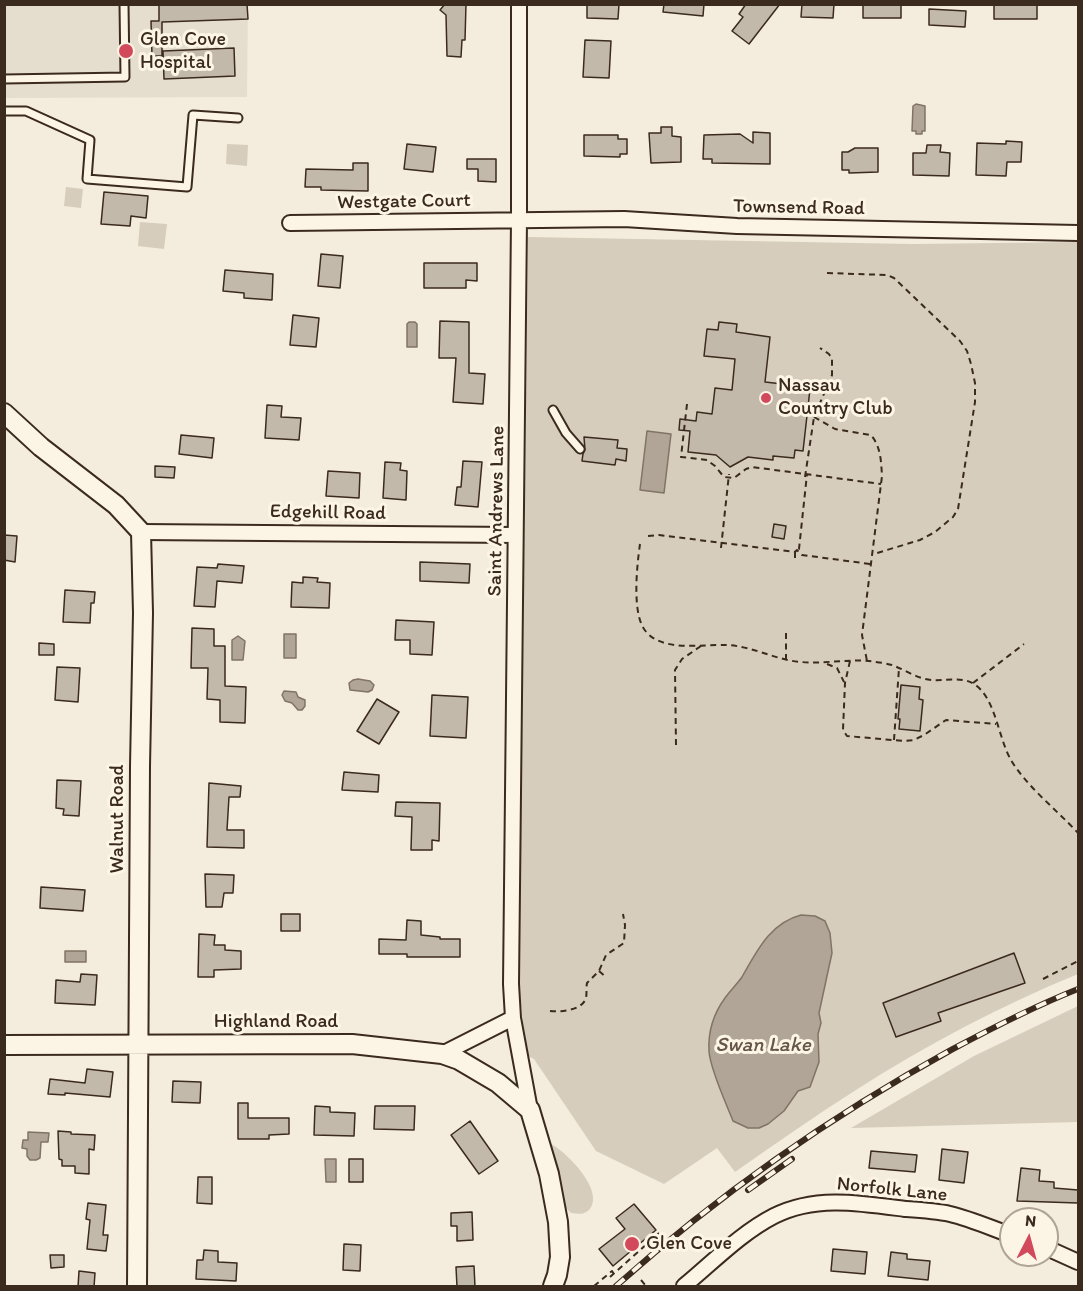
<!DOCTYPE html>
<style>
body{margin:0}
#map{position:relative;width:1083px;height:1291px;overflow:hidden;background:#f4eddd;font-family:Itim,sans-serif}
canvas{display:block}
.frame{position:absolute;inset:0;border:6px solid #3b2a1e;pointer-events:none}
.north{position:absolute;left:999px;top:1207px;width:60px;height:60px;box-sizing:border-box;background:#fcf5e5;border:2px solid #afa495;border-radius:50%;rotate:6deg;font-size:16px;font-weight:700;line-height:24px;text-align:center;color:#3b2a1e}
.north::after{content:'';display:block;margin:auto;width:21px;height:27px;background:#d1495b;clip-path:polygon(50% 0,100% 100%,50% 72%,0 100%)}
</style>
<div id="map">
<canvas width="1083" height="1291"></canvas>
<div class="frame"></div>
<div class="north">N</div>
</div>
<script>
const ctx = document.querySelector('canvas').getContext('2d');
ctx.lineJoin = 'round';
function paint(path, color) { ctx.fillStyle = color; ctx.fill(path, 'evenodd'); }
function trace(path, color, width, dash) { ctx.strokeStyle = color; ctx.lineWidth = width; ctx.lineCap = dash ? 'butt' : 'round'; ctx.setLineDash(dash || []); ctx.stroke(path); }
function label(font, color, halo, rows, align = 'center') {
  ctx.font = font + ' Itim,sans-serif'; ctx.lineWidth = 6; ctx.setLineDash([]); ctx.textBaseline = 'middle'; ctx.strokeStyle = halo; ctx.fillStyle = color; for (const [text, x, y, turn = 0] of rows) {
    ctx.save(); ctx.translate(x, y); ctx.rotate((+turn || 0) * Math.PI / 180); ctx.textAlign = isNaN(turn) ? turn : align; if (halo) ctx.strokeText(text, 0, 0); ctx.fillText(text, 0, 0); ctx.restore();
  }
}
const built = new Path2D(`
 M4 5H248L247 97 5 98Z`);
const green = new Path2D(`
 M227 144 248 145 247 166 226 164Z
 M66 187 83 189 81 208 64 206Z
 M140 222 167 224 164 249 138 246Z
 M528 237 912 244 1078 242V974C1002 1005 926 1045 856 1090 815 1116 775 1144 735 1172L717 1148 664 1184 596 1151 534 1059 526 1055 519 984Z
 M1078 1006V1122L851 1128 974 1056Z
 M551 1144C567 1152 606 1192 589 1210 584 1215 578 1214 571 1213L566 1208 550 1146Z`);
const water = new Path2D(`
 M916 104 925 106V131H922V134H916V131H912L913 106Z
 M409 322H415L417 324V347H407V324Z
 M647 431 671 434 664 493 640 490Z
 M284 634H296V658H284Z
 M238 636 245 641 243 660H232V640Z
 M358 679 370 681 374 685 372 690 368 692 350 690 349 683 353 680Z
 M284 691 296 692 298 697 305 700V706L302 710H298L292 703 285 701 282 695Z
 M801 915 815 916 825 921 830 933 832 953 819 1013 821 1023 818 1034 819 1062 810 1087 798 1091 784 1111 768 1124 759 1128H748L733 1121C726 1103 710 1069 709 1051 708 1032 714 1013 725 998 730 991 737 984 742 977 757 951 770 923 801 915Z
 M65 951H86V962H65Z
 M28 1132 49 1133 48 1142H41L40 1158 36 1160H30L27 1156V1149L22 1148 23 1140H28Z
 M325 1159H336V1182H326Z`);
const building = new Path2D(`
 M159 4H247L248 19 162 22V56H152L151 21H159Z
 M445 4H466L465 40H462L461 57 447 56 446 15 440 10Z
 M587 4H619L618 19 587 18Z
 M664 4H704L703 16 663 12Z
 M746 4H780L749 44 732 31 743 17 739 14Z
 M802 4H834L833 18 801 17Z
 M863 4H901V18H863Z
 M994 4H1037V19H994Z
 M929 9 966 11 965 27 929 25Z
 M585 40 611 41 609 78 583 77Z
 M234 48 235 76 164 79 163 51Z
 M661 127H672V136L681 137V162L651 163 649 133H661Z
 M753 132 770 133V164L712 163V159H703L704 135 740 134 753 143Z
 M584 135H618V139H627V154H620V157L584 156Z
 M1006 141 1022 142 1021 162H1007L1006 176 976 175 977 143 1006 144Z
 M407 144 436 147 433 172 404 169Z
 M927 145H941L940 152 950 153 949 176 913 175V153H926Z
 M855 148H878V172L849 173V170H842V152H848Z
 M467 159H496V182L478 181V169H467Z
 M353 163H368V191L321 190V187H305L306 169 353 170Z
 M104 192 148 196 146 218 131 216 130 226 101 224Z
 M321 254 343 256 340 288 318 286Z
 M424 263H477V281L466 280V288H424Z
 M225 270 273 274 272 300 244 298V293L223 291Z
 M293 315 319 318 316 347 290 345Z
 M440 321 469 322V373L485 374 483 404 453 402 456 358H439Z
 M719 322 737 324 736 332 770 337 765 382 800 386V384L807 385 810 389 803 451 795 450 794 458 773 456V460L748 457 730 467 716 455 688 452 690 431 679 430 680 419 696 421 697 412 712 414 715 388 732 390 735 359 704 356 707 329 718 330Z
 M267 405 282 406 281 417 301 418 299 440 265 438Z
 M181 435 214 438 212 458 179 454Z
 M584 437 618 440 617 448 627 449 626 461 616 459 615 465 582 461 583 454 585 450Z
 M463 461 482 462 478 507 455 505 457 487H461Z
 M385 462 401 463 400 470 407 471 406 500 383 498Z
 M155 466 175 467 174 478 155 477Z
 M328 471 360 473 359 498 326 496Z
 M774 524 786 526 784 539 772 537Z
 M4 535 17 536 15 562 4 560Z
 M420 562 470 564 469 583 420 581Z
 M218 564 244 566 242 583 217 581 215 607 194 606 197 567 217 568Z
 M303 577 318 578 317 582 330 583 329 608 291 607 292 582 303 583Z
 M65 590 95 592 94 603H91L90 623 63 622Z
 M396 620 434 622 432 655 410 654V640H395Z
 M192 628 214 629V646H225V686L246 687 245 723 220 722V700L207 699 208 668H191Z
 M39 643 54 644V655H39Z
 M57 667 80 668 78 702 55 700Z
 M901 685 920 687 919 699 923 700 920 731 899 729 900 719H898Z
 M432 695 468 697 466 738 430 736Z
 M377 699 399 712 379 744 357 731Z
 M344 772 379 775 378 792 342 790Z
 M57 780 81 781 79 816 63 815 64 809 56 808Z
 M209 783 241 786 240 797H229L227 830H244V848L207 847Z
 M396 802 440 803 439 841 432 840V850H411L412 817 395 816Z
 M205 874 234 875 233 893H224L222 907H206Z
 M41 887 85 890 83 911 40 908Z
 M281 914H300V931H281Z
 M407 920 421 921V935L440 937V939H460V957H407V954H379V939L406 940Z
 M199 934 215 935 214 945H225V950L241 951V969L214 970V977H198Z
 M1014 953 1025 983 938 1013 941 1021 896 1037 883 1003Z
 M81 974 97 975 95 1005 55 1003 56 980 80 982Z
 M87 1069 113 1072 110 1097 65 1093V1095L48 1094 50 1079 85 1083Z
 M173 1081 201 1082 200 1103 172 1102Z
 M238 1103H248V1118H289V1134L269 1135V1139H238Z
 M315 1106 330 1107V1112L355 1113 354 1136 314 1135Z
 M375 1106H415L414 1130 374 1129Z
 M470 1121 498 1161 479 1174 451 1135Z
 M58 1131 71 1132V1134L95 1135 94 1150 89 1149V1174L75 1173V1166H62V1160L59 1159Z
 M942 1149 968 1152 964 1183 939 1180Z
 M871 1151 917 1155 915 1172 869 1168Z
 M349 1159H363V1182H349Z
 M1021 1168 1040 1170 1039 1181 1054 1182V1188L1078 1190V1203L1017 1201Z
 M198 1177H212V1204L197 1203Z
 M88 1203 106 1205 103 1235H108L106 1251 87 1249 90 1220 86 1219Z
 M634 1204 656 1230 613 1266 599 1249 625 1229 616 1218Z
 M472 1212 473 1240 457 1241V1226H451V1213Z
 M344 1244 361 1245 360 1271 343 1270Z
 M833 1249 867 1252 865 1274 831 1271Z
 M204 1250 218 1251V1262L237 1263 236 1281 196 1279 197 1260H203Z
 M891 1252 907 1254V1259L930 1261 928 1280 888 1276Z
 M50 1255H64V1267L51 1268Z
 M474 1266 475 1287H457L456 1267Z
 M79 1271 95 1273 94 1287H78Z`);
const path = new Path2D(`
 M827 273 887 275 894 278 960 341 967 351 971 364 975 383V402L958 509 953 517 935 532 920 540 877 553H872
 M687 404 681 457 707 460 715 466 724 477 734 478 746 469 752 467 881 484
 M814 417 835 429 871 435C881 447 881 461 882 476L862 635 867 661
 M805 477 814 417 832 375V359L829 354 820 348
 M648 536 659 535 795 552 797 550 802 555 870 564
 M640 544C637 565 632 611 644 629 660 653 702 644 726 645 753 646 775 660 801 662 824 664 847 659 869 661 876 662 885 663 892 665 903 669 913 676 925 679 941 683 960 675 974 684 996 698 998 738 1011 760 1026 786 1058 811 1078 833
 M721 548 729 474
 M795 558V552L799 549 807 474
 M786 633V659
 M850 661 845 683 843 730 847 736 904 741 914 740 924 735 946 720 996 724
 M827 664 837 668 844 682
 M973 683 1024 644
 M894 740 899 668
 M676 745 675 670 682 659 701 646
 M599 971 606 977
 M1043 979 1078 961
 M550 1011C560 1012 582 1011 586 998 587 993 586 988 587 983L599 971 606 955 624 943 625 925 623 914
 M610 1277 659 1233
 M641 1280 646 1286
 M594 1286 612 1271 614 1274`);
const service = new Path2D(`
 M4 79 125 77 124 4
 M4 111H26L90 140 87 179 187 187 193 115 238 118
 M553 410 566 433 580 449`);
const minor = new Path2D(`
 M519 4V220L511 984 513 1018 530 1110
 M290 223 624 219 737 226 1078 233
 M141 532 515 535
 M442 1054 513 1018
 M1047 1248 1078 1262
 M684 1286C713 1262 741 1233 774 1216 815 1195 861 1203 905 1209 920 1210 936 1211 950 1214 971 1219 991 1228 1011 1235`);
const tertiary = new Path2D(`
 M4 413 41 447 116 505 141 532 143 613 140 766 137 1286
 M4 1045 352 1044 442 1054 459 1060 498 1083 530 1110 549 1174 558 1222 560 1257 557 1275 553 1286`);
const rail = new Path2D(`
 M748 1190 792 1159
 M616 1286C718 1195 831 1116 951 1050 992 1028 1035 1006 1078 989`);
const markers = [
 [126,51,8,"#d1495b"],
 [766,398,6,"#d1495b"],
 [632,1244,8,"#d1495b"]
];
const poiNames = [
 ["Glen Cove",140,40],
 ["Hospital",140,63],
 ["Nassau",778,386],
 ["Country Club",778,409],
 ["Glen Cove",646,1244]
];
const streetNames = [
 ["Westgate Court",404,202,-1],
 ["Townsend Road",799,208,1],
 ["Saint Andrews Lane",497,511,-89],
 ["Edgehill Road",328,513,1],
 ["Walnut Road",118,819,-90],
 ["Highland Road",276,1022],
 ["Norfolk Lane",892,1190,6]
];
const waterNames = [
 ["Swan Lake",763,1046]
];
paint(built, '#e5ddce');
paint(green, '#d6cdbd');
paint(water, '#b0a596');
trace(water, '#817466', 1.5);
paint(building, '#c3b9aa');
trace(building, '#3b2a1e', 1.5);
trace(service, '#3b2a1e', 11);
trace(minor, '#3b2a1e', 18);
trace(tertiary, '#3b2a1e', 22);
trace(path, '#3b2a1e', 2, [6, 4.5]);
trace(service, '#fcf5e5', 7);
trace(minor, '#fcf5e5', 14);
trace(tertiary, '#fcf5e5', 18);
trace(rail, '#3b2a1e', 6);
trace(rail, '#fcf5e5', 4, [11]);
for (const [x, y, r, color] of markers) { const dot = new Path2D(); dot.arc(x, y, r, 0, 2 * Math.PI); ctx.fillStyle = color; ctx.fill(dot); trace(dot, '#fcf5e5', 2); }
label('20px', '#3b2a1e', '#fcf5e5', poiNames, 'left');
label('20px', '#3b2a1e', '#fcf5e5', streetNames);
label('italic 21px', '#645548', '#fcf5e5', waterNames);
</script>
